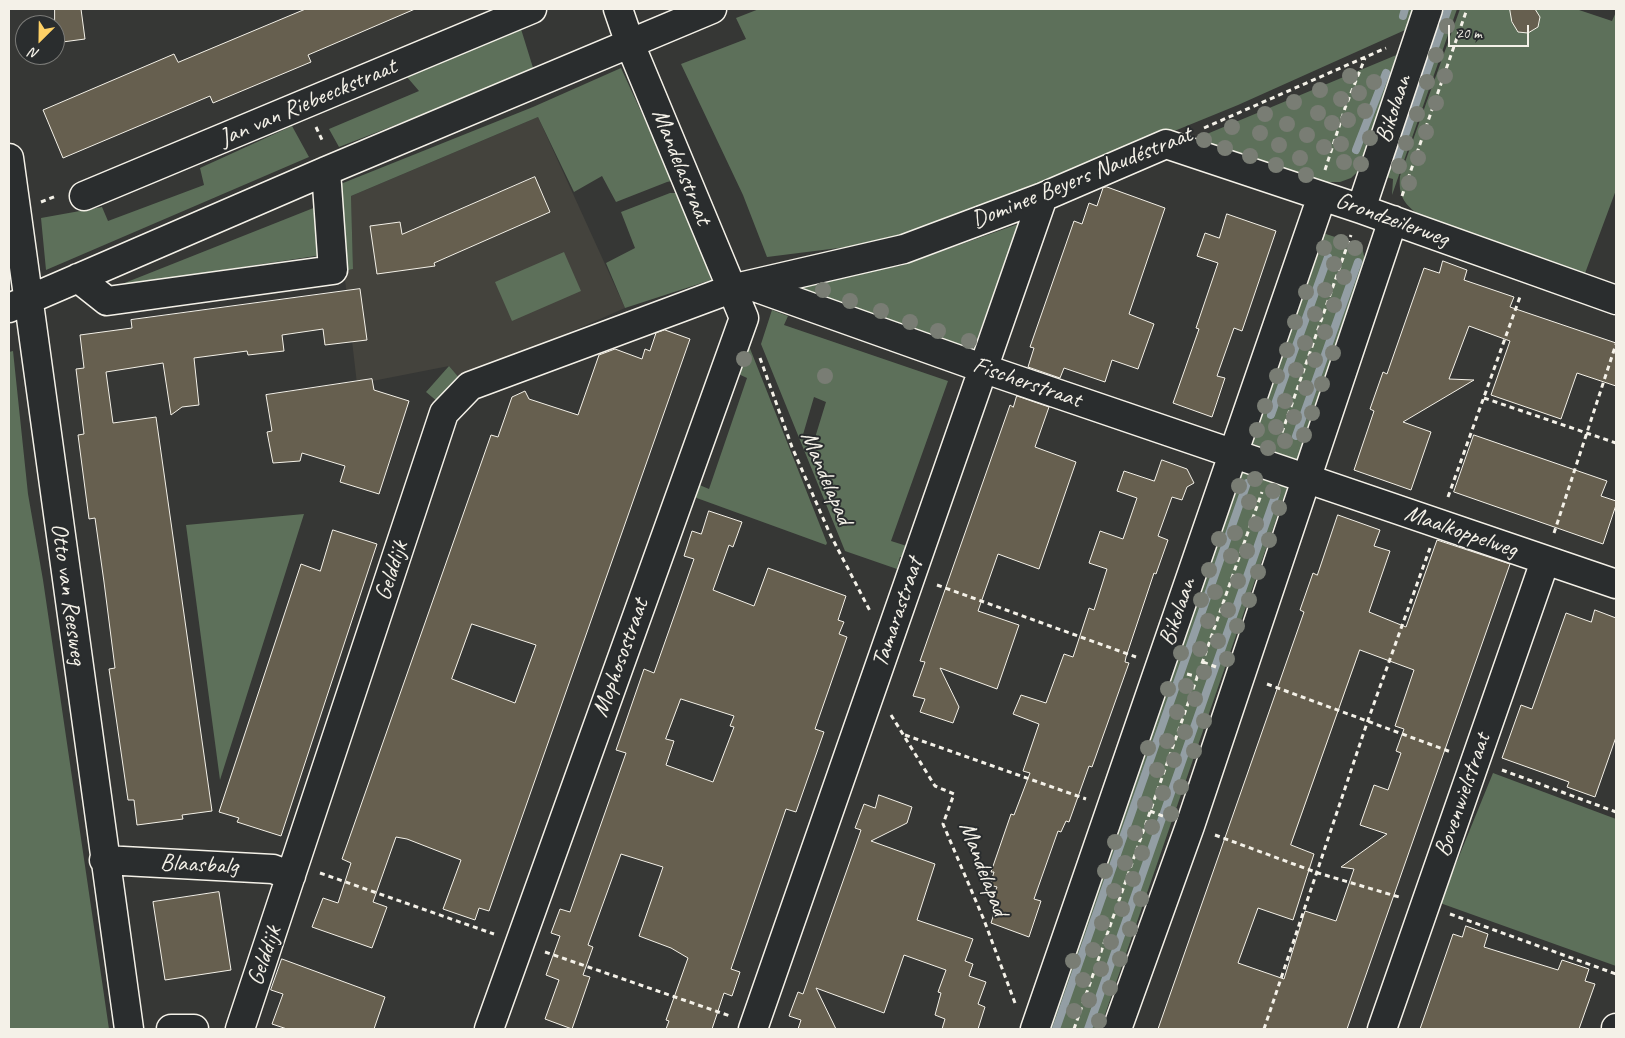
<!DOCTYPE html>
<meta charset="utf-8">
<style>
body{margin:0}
#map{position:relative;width:1625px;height:1038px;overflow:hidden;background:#363735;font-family:Caveat,sans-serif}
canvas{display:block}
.frame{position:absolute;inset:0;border:10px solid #f4f1e8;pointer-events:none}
.north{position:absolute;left:15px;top:15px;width:50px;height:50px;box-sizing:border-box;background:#2a2d2e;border:1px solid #7b7b78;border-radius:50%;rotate:203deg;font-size:14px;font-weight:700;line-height:20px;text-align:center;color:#f4f1e8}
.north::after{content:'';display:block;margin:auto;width:18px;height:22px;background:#ffd166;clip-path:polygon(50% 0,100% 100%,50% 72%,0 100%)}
.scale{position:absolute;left:1448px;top:25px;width:81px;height:22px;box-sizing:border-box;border:2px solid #f4f1e8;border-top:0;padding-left:6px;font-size:15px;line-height:18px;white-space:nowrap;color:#f4f1e8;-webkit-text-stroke:4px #2a2d2e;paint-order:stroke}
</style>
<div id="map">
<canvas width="1625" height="1038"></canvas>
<div class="frame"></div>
<div class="north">N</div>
<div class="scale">20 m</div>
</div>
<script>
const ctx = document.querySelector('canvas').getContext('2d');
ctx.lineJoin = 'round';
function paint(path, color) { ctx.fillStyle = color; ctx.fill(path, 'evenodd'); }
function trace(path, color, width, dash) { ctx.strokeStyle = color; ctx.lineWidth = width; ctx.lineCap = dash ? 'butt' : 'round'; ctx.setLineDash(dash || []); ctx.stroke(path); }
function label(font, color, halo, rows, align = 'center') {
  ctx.font = font + ' Caveat,sans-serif'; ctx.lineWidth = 4; ctx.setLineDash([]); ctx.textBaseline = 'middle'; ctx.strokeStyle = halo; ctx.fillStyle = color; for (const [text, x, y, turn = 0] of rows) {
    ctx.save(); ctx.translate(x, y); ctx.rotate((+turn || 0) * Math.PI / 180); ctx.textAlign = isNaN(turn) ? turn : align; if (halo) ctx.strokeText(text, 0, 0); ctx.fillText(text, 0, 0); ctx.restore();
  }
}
const built = new Path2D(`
 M538 117 625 308 461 380 449 366 357 384 344 271 353 269 351 196Z`);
const green = new Path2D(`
 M759 9H1420L1414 26 1238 105 910 239 767 257 743 195 681 64 746 39 736 18Z
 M1435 9H1457L1392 195 1393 179 1382 176Z
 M1460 9H1576L1612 21 1616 12V190L1584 276 1423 217C1405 206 1398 197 1400 176Z
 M521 29 534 71 339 147 329 129 419 91 407 77Z
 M1406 51 1370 160 1351 178 1340 182H1310L1190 141Z
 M621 68 661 155 676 180 667 182 616 202 602 176 574 192 538 117 351 196 353 269 344 271 338 185 533 107Z
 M292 126 309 157 46 270 41 218 102 207 108 221 204 185 200 168Z
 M670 193H682L711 280 625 308 606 263 635 248 621 212Z
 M316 207 322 255 117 286Z
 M1021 223 972 352 788 286 791 279 900 266Z
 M1323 233 1362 246 1366 266 1297 460 1248 442Z
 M564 252 581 291 512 321 495 282Z
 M772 310 788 316 784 325 948 381 891 541 910 547 905 557H900L897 569 845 551 761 344ZM814 397 826 402 814 441 802 438Z
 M739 343 749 346 827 543 826 545 694 497 697 484 709 489 747 378 730 370Z
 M13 351 28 494 43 580 109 1029H9V352Z
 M449 366 461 380 438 402 426 392Z
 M1242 465 1289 482 1100 1029H1047Z
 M304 514 220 780 186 525Z
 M1493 773 1616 819V966L1440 903Z`);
const stream = new Path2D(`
 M1403 16 1405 9
 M1356 150 1386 73
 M1397 159 1448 9
 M1271 415 1328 257
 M1296 436 1358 262
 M1056 1029 1247 483
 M1088 1029 1276 494`);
const building = new Path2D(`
 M55 9H81L85 39 55 43Z
 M306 9H415L308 55 311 62 213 103 210 96 63 158 43 110 174 54 178 62Z
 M1510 9H1535L1540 17 1538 27 1528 33 1518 32 1512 22Z
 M535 177 550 212 434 263 435 266 377 274 370 226 400 222 402 234Z
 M1107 187 1165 208 1129 314 1154 324 1138 369 1112 360 1105 382 1064 368 1060 378 1028 367 1034 348 1030 347 1074 221 1082 224 1089 203 1097 206 1103 188Z
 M1227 214 1276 231 1242 331 1234 328 1217 376 1225 378 1212 417 1173 403 1199 329 1196 328 1218 263 1197 256 1205 233 1219 238Z
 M1443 261 1467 270 1464 280 1514 297 1510 307 1616 343V386L1577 373 1561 419 1491 395 1510 341 1469 326 1449 379 1474 380 1403 422 1431 432 1411 490 1354 470 1374 411 1370 409 1383 372 1387 374 1424 268 1439 273Z
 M360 289 367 340 325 345 323 329 282 335 284 351 248 355 247 351 194 358 199 405 182 407 171 415 163 363 106 372 113 423 156 417 212 811 182 815 183 819 137 825 134 800H128L109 669 115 668 104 582 95 518 89 519 78 435 84 434 76 369 84 368 80 335 132 328 131 320Z
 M665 330 690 339 489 911 479 908 475 920 443 909 461 860 407 839 396 837 373 902 387 907 372 948 312 927 323 898 338 903 351 863 342 859 491 435 498 437 512 397 525 391 529 399 578 415 599 355 615 349 642 359 645 349 650 351 656 333ZM472 624 536 645 515 703 452 679Z
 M372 379 374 390 409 401 379 494 340 482 345 466 302 453 300 461 273 463 267 432 272 431 266 395Z
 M1017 396 1049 407 1035 447 1076 462 1039 569 998 554 978 611 1019 625 997 689 940 668 959 707 953 723 920 712 925 699 913 696 925 662 920 661 933 624 1010 405 1013 407Z
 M1474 435 1607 481 1601 496 1616 501V505L1603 544 1454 492Z
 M1162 460 1187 469 1194 483 1187 487 1182 500 1172 497 1158 536 1168 540 1156 574 1154 573 1126 657 1125 662 1129 663 1092 767 1089 766 1069 822 1066 821 1061 832 1058 831 1034 899 1041 901 1029 937 991 923 998 901 992 899 997 887 990 885 994 872H991L1011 814 1014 815 1030 773 1023 771 1039 724 1013 714 1021 695 1046 703 1064 654 1073 657 1089 608 1094 610 1107 569 1089 563 1100 531 1123 539 1137 498 1117 491 1124 471 1154 481Z
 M709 511 742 522 733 547 729 545 713 590 754 606 768 568 846 596 838 620 844 622 839 634 847 637 815 729 824 732 796 812 786 809 731 969 740 972 732 996 724 993 712 1029H666L669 1021 666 1020 688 958 671 948 639 936 663 867 621 854 588 945 593 947 583 975 590 977 572 1029 545 1019 559 980 546 975 560 936 551 933 560 909 570 912 626 753 616 750 644 669 654 673 678 605 694 559 684 556 692 531 701 534ZM681 699 734 716 730 726 734 727 713 782 666 765 674 741 666 739Z
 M1338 515 1380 530 1374 546 1390 551 1369 612 1406 627 1437 540 1510 564 1347 1029H1158L1304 612 1300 610 1313 573 1317 575ZM1360 650 1414 670 1395 726 1404 729 1396 751 1401 753 1388 790 1374 785 1360 825 1387 834 1341 867 1354 869 1336 921 1305 911 1284 979 1238 963 1258 908 1293 920 1314 854 1291 845Z
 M333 530 377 544 281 836 237 822 239 818 219 812 301 564 320 571Z
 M1595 610 1616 618V737L1595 797 1567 787 1569 782 1502 758 1521 705 1532 709 1566 613 1591 622Z
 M879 795 912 807 907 823 871 841 935 864 917 920 973 939 965 961 973 964 969 976 986 982 978 1004 985 1007 978 1029H942L945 1019 935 1015 941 993 938 992 946 970 904 955 884 1013 816 988 836 1029H798L801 1020 789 1016 798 992 803 994 854 850 861 830 855 828 864 804 875 808Z
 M219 892 231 970 165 980 153 902Z
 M1466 926 1488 934 1484 947 1558 970 1562 960 1589 969 1585 981 1595 984 1579 1029H1420L1453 934 1462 937Z
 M282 959 385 997 374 1029H287L272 1024 283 994 271 990Z`);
const path = new Path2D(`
 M316 127 323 142
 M1204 128 1386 48
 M1325 170 1345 108 1365 58
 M1402 196 1467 9
 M41 202 56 196
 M760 358 792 447 830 534 870 611
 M1484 398 1616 443
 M1279 441 1351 235
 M1448 497 1521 294
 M1554 533 1616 344
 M937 585 1136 657
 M1203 662 1216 667
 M1187 674 1198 677
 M1267 684 1451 752
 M891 715 935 786 954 794 943 824 984 920 1015 1003
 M905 735 1086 799
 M1502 770 1616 812
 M1150 811 1165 817
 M1215 835 1318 873 1399 897
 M320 873 494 934
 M1450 914 1616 974
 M545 952 730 1016
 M1074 1029 1262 492
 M1264 1029 1367 723 1430 548`);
const minor = new Path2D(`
 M9 158 129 1029
 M84 196 532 9
 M1361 209 1428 9
 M78 278 107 301 333 270 326 171
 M749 285 982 368 1616 584
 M9 308 326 171 712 9
 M104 860 273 869 291 876
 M171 1029H194
 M240 1029 444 413 470 386 731 289 904 249 1043 197 1166 144 1361 209 1616 300
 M489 1029 744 318 630 44 618 9
 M753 1029 1043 197
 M1035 1029 1322 196
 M1117 1029 1190 826 1393 220
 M1382 1029 1545 561
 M1616 1029V1028`);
const trees = [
 [1447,26],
 [1436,55],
 [1350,76],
 [1445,76],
 [1374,82],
 [1427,82],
 [1320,90],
 [1359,93],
 [1341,99],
 [1294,102],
 [1436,103],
 [1365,111],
 [1318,113],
 [1265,114],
 [1417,114],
 [1348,120],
 [1332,123],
 [1287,124],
 [1232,127],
 [1426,132],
 [1260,133],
 [1307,135],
 [1370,138],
 [1204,140],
 [1406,143],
 [1341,144],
 [1279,145],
 [1324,147],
 [1225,148],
 [1250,156],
 [1300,158],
 [1418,158],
 [1344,162],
 [1361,164],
 [1276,165],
 [1399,166],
 [1306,175],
 [1409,183],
 [1341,242],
 [1324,248],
 [1355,248],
 [1334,264],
 [1344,277],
 [823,290],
 [1325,290],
 [1306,292],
 [850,301],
 [1334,305],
 [881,311],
 [1315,314],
 [910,322],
 [1295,322],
 [938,331],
 [1325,332],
 [969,341],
 [1305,343],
 [1287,350],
 [1333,353],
 [744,359],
 [1315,360],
 [1296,370],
 [825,376],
 [1277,376],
 [1322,384],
 [1306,388],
 [1285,401],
 [1265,406],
 [1312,413],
 [1294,417],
 [1276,427],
 [1257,430],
 [1304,435],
 [1285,441],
 [1268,448],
 [1255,479],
 [1239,486],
 [1273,491],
 [1249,502],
 [1279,508],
 [1256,524],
 [1235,533],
 [1219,539],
 [1269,540],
 [1247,551],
 [1231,556],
 [1209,570],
 [1258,572],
 [1238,581],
 [1215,592],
 [1201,600],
 [1249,600],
 [1228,610],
 [1208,621],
 [1237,626],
 [1218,641],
 [1200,649],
 [1181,653],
 [1227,659],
 [1204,672],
 [1186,686],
 [1168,689],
 [1195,699],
 [1177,712],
 [1204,721],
 [1185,732],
 [1167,741],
 [1148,748],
 [1194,751],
 [1174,760],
 [1157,770],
 [1181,787],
 [1163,793],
 [1145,804],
 [1171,814],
 [1152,827],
 [1135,833],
 [1115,842],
 [1142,853],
 [1125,863],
 [1105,871],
 [1133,879],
 [1114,891],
 [1141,899],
 [1122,909],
 [1102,923],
 [1130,929],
 [1111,942],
 [1093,950],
 [1120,959],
 [1073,961],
 [1101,969],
 [1083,980],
 [1110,988],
 [1089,1000],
 [1074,1011],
 [1099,1021]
];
const streetNames = [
 ["Jan van Riebeeckstraat",308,103,-23],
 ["Bikolaan",1394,109,-72],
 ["Mandelastraat",681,167,68],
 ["Dominee Beyers Naudéstraat",1082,178,-22],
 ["Grondzeilerweg",1392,220,20],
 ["Fischerstraat",1027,383,19],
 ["Mandelapad",826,478,67],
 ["Maalkoppelweg",1461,532,19],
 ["Gelddijk",392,571,-72],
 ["Otto van Reesweg",68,594,82],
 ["Bikolaan",1178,612,-71],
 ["Tamarastraat",898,613,-71],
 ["Mophosostraat",621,658,-70],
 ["Bovenwielstraat",1463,795,-71],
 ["Blaasbalg",199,865,3],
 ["Mandelapad",983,869,69],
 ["Gelddijk",265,956,-71]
];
paint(built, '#44433d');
paint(green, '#5d705a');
trace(stream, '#939ea4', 8);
paint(building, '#665f4f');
trace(building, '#f4f1e8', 1);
trace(minor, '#f4f1e8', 31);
trace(path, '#f4f1e8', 3, [5, 4]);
trace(minor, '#2a2d2e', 28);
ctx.fillStyle = '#797d74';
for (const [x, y] of trees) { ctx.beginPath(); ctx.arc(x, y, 8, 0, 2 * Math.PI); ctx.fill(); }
label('24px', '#f4f1e8', '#2a2d2e', streetNames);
</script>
